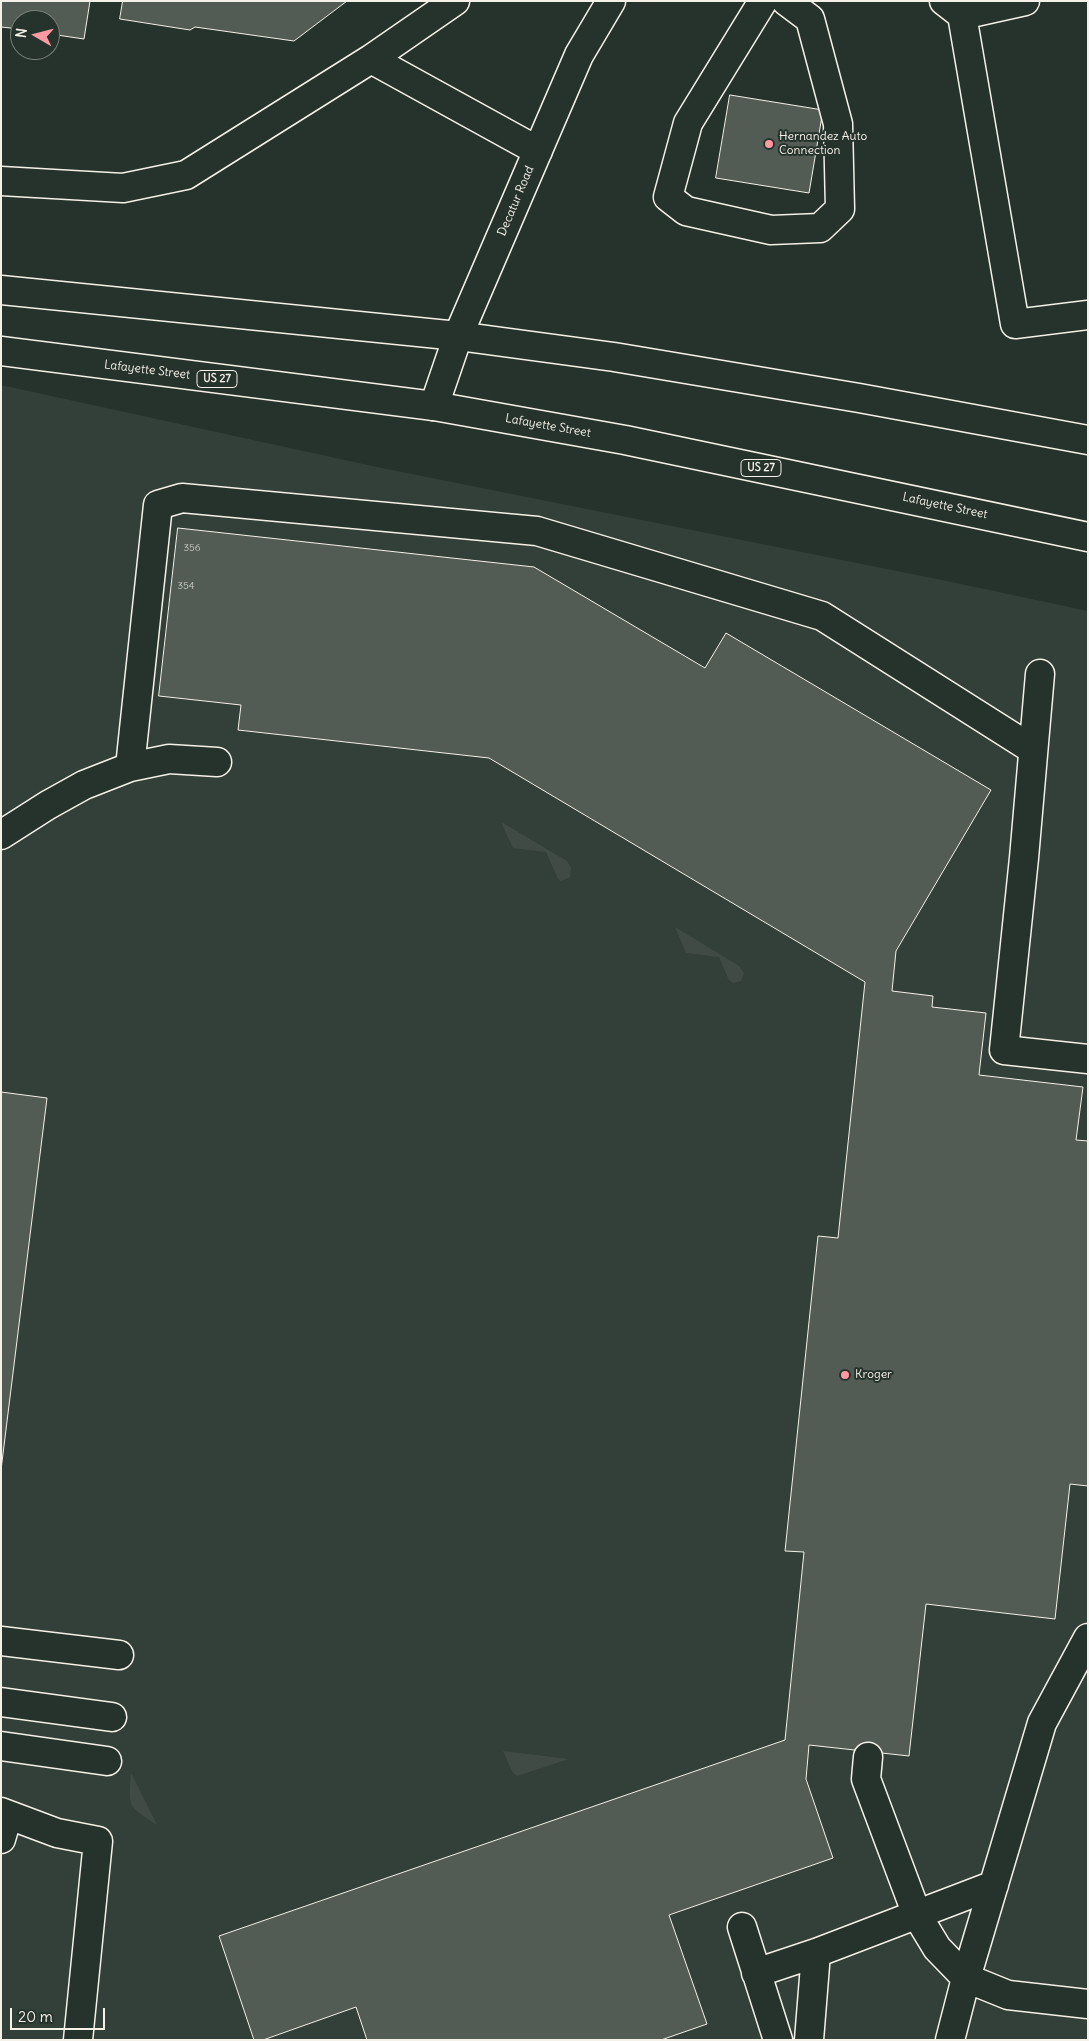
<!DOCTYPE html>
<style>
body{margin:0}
#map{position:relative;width:1089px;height:2041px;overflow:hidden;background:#26332d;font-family:Delius,sans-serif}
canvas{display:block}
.frame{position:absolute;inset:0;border:2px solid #f4f1e8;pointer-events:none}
.north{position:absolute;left:10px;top:10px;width:50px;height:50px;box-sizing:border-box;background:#26332d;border:1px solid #787f78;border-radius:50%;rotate:278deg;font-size:14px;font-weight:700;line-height:20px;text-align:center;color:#f4f1e8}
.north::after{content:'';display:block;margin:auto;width:18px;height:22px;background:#ff9aa2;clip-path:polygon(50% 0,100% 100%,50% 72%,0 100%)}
.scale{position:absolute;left:10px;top:2008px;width:95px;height:22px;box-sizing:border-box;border:2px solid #f4f1e8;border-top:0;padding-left:6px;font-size:15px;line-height:18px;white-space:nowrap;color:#f4f1e8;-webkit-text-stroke:4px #26332d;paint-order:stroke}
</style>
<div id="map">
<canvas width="1089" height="2041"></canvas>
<div class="frame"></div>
<div class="north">N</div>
<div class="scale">20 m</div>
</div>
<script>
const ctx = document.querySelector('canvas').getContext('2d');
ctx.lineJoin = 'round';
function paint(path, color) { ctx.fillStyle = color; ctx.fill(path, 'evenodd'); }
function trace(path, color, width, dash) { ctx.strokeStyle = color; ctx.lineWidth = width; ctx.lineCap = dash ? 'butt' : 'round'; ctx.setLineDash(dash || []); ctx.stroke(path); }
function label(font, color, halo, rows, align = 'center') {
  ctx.font = font + ' Delius,sans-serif'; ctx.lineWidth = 4; ctx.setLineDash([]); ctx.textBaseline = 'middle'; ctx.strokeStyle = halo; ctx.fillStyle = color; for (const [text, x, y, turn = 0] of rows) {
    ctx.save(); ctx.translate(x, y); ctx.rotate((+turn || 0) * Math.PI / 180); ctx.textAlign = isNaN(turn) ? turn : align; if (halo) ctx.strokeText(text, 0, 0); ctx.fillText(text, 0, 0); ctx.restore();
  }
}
const built = new Path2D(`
 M1 385 377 467 942 580 1088 611V2040H1Z`);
const green = new Path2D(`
 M501 822 567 861 571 868 570 877 561 881 558 879 546 852 513 848Z
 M675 927 739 966 744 973 741 981 733 983 729 980 719 957 686 953Z
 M503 1751 569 1759 517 1776 513 1773Z
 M131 1773 157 1825C128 1806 128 1808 131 1773Z`);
const building = new Path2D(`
 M1 1H90L84 39 50 34V20H20V29L1 27Z
 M123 1H347L294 41 195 27 190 30 120 19Z
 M730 95 823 110 809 193 716 178Z
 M178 528 534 567 705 668 726 633 991 790 896 951 892 991 933 996 932 1007 986 1013 979 1075 1083 1087 1076 1140 1088 1141V1486L1070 1484 1055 1619 926 1604 909 1756 809 1745 806 1779 833 1858 669 1915 707 2024 661 2040H367L356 2007 263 2040H254L219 1936 785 1740 804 1552 785 1551 818 1236 838 1238 865 982 489 758 238 730 241 705 159 696Z
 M1 1092 47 1098 1 1470Z`);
const minor = new Path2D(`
 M455 1 371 59 538 151
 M763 1 688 123 668 197 686 211 771 230 820 228 840 209 838 124 810 19 786 1
 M944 1 962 15 1025 1
 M962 15 1015 324 1088 315
 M1 181 123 188 186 175 371 59
 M434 406 458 336 579 55 611 1
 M1040 674 1024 858 1004 1050 1088 1059
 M130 767 158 505 182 498 537 531 822 616 1032 749
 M1 835 48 805 84 785 130 767 169 759 217 762
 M1 1641 119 1655
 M1 1702 112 1717
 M1 1746 107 1761
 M868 1757 866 1779 917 1915 937 1948 966 1978 1008 1995 1088 2004
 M1 1812 57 1833 98 1841 78 2040
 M1 1839 8 1815
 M742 1927 778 2040
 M756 1973 816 1953 994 1885
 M809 2040 816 1953
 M950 2040 966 1978 1042 1723 1088 1638`);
const highway = new Path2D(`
 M1 290 458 336 614 357 859 398 1088 440
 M1 351 434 406 625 440 1088 537`);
const markers = [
 [769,144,5,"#ff9aa2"],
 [845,1375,5,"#ff9aa2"]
];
const numberNames = [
 ["356",192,548],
 ["354",186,586]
];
const shields = [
 [217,379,40],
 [761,468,40]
];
const shieldNames = [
 ["US 27",217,379],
 ["US 27",761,468]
];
const poiNames = [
 ["Hernandez Auto",779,137],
 ["Connection",779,151],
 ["Kroger",855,1375]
];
const streetNames = [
 ["Decatur Road",516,201,-67],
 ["Lafayette Street",147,370,7],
 ["Lafayette Street",548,426,10],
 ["Lafayette Street",945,506,12]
];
paint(built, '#333f39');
paint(green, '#414b45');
paint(building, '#525c55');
trace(building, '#f4f1e8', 1);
trace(minor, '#f4f1e8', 31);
trace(highway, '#f4f1e8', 31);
trace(minor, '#26332d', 28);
trace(highway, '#26332d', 28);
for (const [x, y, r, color] of markers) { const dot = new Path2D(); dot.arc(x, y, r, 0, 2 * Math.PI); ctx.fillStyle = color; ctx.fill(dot); trace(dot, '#26332d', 2); }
label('10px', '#ccccc3', null, numberNames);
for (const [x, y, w] of shields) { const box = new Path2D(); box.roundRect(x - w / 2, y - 8.5, w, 17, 4); ctx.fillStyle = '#26332d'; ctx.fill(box); trace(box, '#f4f1e8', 1); }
label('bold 11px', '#f4f1e8', null, shieldNames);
label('12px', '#f4f1e8', '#26332d', poiNames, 'left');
label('12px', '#f4f1e8', '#26332d', streetNames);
</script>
